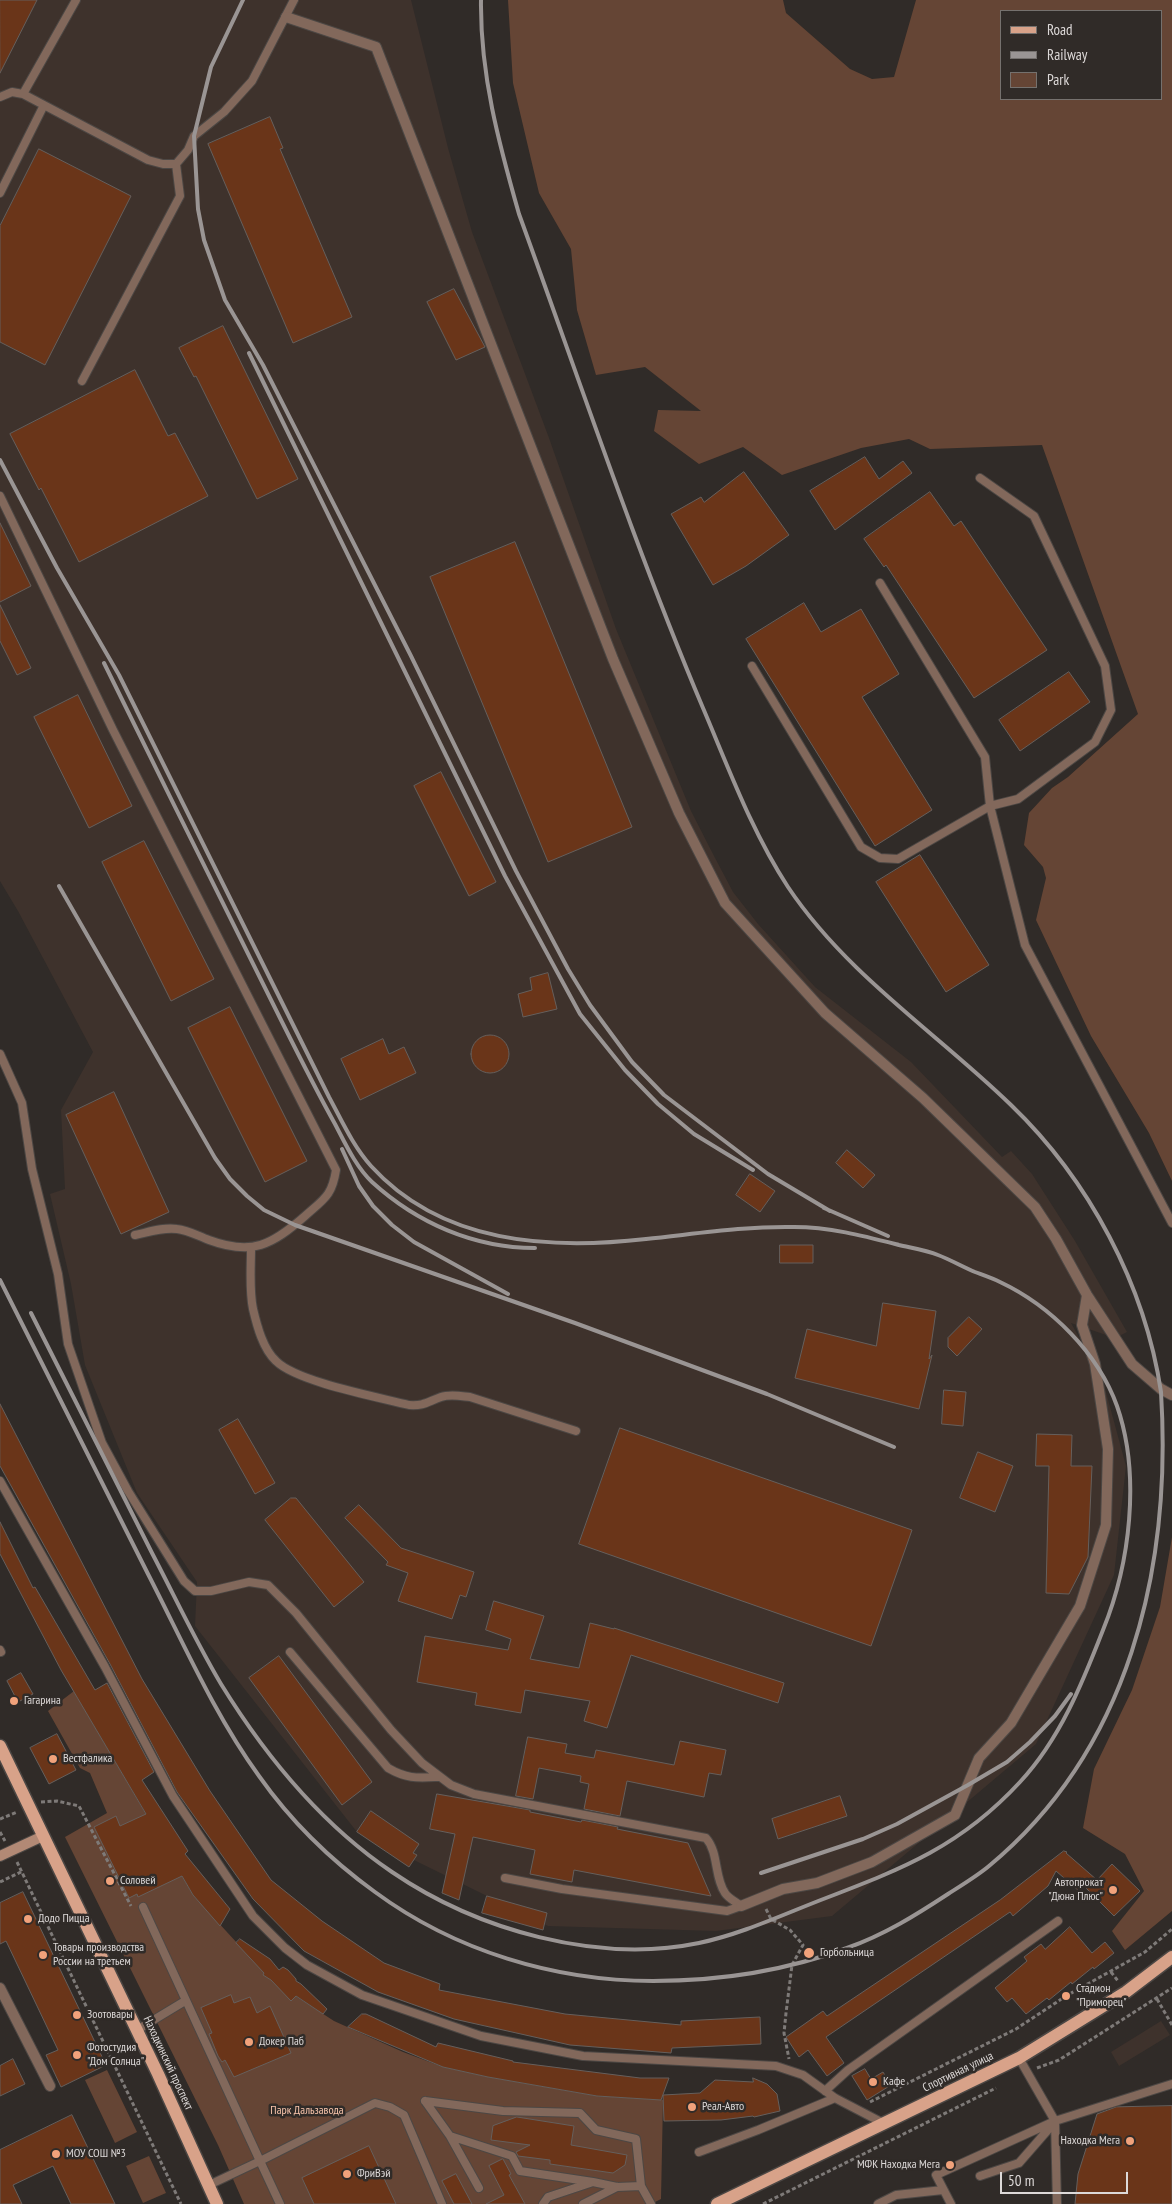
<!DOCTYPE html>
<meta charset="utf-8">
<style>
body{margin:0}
#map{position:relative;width:1172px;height:2204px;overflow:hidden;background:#302b28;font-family:"PT Sans Narrow",sans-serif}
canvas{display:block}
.legend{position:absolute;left:1000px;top:10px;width:162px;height:90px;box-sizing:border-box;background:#302b28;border:1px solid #75716e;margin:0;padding:6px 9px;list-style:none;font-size:15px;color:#ddd9d8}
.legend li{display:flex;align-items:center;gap:10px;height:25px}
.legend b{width:25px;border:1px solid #75716e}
.scale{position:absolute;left:1000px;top:2172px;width:128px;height:22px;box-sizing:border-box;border:2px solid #ddd9d8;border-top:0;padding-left:6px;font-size:15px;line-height:18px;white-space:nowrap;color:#ddd9d8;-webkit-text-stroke:4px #302b28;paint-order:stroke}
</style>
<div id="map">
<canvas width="1172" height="2204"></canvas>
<ul class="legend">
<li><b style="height:6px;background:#d8a289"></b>Road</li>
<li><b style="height:6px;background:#9a9594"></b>Railway</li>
<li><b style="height:14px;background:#654535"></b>Park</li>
</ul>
<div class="scale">50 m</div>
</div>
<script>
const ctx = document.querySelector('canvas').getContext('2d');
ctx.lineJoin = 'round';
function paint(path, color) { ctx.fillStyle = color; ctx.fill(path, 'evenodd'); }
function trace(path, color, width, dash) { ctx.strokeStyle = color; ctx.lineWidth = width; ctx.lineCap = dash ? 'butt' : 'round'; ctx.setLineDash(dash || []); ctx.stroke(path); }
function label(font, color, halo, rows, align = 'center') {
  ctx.font = font + ' "PT Sans Narrow",sans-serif'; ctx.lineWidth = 5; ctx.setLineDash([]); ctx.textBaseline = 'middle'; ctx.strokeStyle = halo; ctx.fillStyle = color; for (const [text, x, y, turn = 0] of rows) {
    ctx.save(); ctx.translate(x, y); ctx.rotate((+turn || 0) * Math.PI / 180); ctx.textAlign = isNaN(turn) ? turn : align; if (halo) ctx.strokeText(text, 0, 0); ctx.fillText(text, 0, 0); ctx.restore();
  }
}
const built = new Path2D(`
 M0 0H411L448 148 472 232 549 438 616 629 691 811 714 856 733 892 758 924 815 987 911 1062 1002 1157 1011 1151 1032 1174 1075 1241 1127 1332 1115 1338 1071 1323 1103 1381 1126 1466 1114 1575 1036 1744 832 1916 716 1931 548 1926 357 1832 195 1626 197 1582 137 1493 85 1365 71 1284 50 1194 65 1189 61 1110 93 1052 18 911 0 881Z
 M1161 2021 1170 2035 1119 2066 1111 2052Z`);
const green = new Path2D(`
 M508 0H783L786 13 850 69 872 79 894 77 916 0H1172V1181L1149 1133 1091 1036 1036 920 1046 878 1043 867 1024 845 1029 813 1052 788 1068 777 1138 714 1042 445 930 449 909 439 861 448 782 475 743 447 699 464 654 431 658 410 701 411 645 367 596 375 577 310 571 249 539 193 513 83ZM1001 11H1161V99H1001Z
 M1172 1537V1911L1125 1950 1112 1931 1144 1891 1125 1854 1083 1828 1094 1769 1132 1690 1160 1607Z
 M74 1691 193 1895 271 1980 334 2021 403 2052 443 2067 488 2077 597 2096 663 2100 661 2199 651 2204H244L218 2145 65 1837 107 1813 90 1773 80 1768 48 1711Z
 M107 2070 137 2132 115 2143 85 2080Z
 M149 2156 166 2193 143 2203 126 2166Z`);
const building = new Path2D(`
 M0 0H37L0 73Z
 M270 117 283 148 280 149 352 317 293 343 208 144Z
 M39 149 131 196 45 365 0 342V226Z
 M454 289 485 347 456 360 427 302Z
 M223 326 298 479 257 499 196 376 194 377 179 348Z
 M135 370 168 436 175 433 208 496 79 562 41 488 39 490 10 434Z
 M865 457 879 479 903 461 912 473 835 530 810 491Z
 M744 472 789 535 746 566 713 585 671 514 701 497 704 502Z
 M930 492 954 526 961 521 1047 650 974 698 886 565 884 567 864 539Z
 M0 523 31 586 0 602Z
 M515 542 632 827 548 862 430 577Z
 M804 603 821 632 861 609 899 674 862 697 932 810 875 846 746 639Z
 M0 605 31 668 17 675 0 641Z
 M1069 672 1090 702 1020 751 999 720Z
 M78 695 132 806 89 828 34 717Z
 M441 772 496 882 469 896 414 786Z
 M144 841 214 979 171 1001 102 862Z
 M920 855 989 965 946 992 876 882Z
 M548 973 557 1009 523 1017 518 994 532 990 530 978Z
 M230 1007 307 1161 265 1182 188 1028Z
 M471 1054a19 19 0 1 1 38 0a19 19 0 1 1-38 0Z
 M383 1039 389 1054 404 1047 416 1073 360 1100 341 1059Z
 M114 1092 169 1212 121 1234 66 1115Z
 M847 1150 875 1175 863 1188 836 1163Z
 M750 1174 775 1191 760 1212 736 1195Z
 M780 1245H813V1263H780Z
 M883 1303 936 1311 929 1359 932 1355 919 1409 795 1378 807 1329 876 1346Z
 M969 1317 982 1329 957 1356 948 1347V1338Z
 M944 1390 966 1392 963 1426 942 1424Z
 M0 1404 142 1679 210 1791 271 1880 322 1921 384 1963 440 1984 439 1990 565 2014 681 2025V2021L760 2017 761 2044 672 2048 671 2053 570 2045 454 2019 378 1992 304 1951 253 1899 177 1792 110 1664 0 1466Z
 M238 1419 275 1483 255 1494 219 1430Z
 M620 1428 912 1530 871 1646 579 1544Z
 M1037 1434 1072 1435 1071 1466H1092L1088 1557 1069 1594 1046 1593 1049 1466H1036Z
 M978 1452 1013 1466 995 1512 960 1498Z
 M291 1498H296L364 1582 334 1607 265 1520Z
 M359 1505 401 1548 474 1572 466 1597 460 1595 452 1619 398 1601 408 1573 386 1565 388 1562 345 1518Z
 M0 1522 33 1588 35 1587 95 1690 107 1683 154 1772 142 1780 188 1851 185 1854 230 1909 220 1926 193 1895 182 1876 138 1897 137 1894 129 1898 94 1827 116 1816 120 1826 146 1814 61 1670 0 1554Z
 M494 1601 544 1616 530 1659 579 1668 590 1623 614 1629V1628L784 1683 778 1703 631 1655 607 1728 584 1721 590 1701 525 1690 521 1713 475 1705 477 1693 417 1682 425 1636 508 1650 511 1639 486 1630Z
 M279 1656 372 1782 342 1805 249 1678Z
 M21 1673 33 1694 18 1702 7 1681Z
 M57 1734 76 1770 49 1784 30 1748Z
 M528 1737 567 1744 565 1753 594 1758 596 1750 674 1765 680 1741 726 1750 721 1775 709 1773 704 1797 627 1781 620 1816 584 1809 589 1784 580 1782 581 1776 539 1768 533 1799 516 1796Z
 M437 1794 530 1810V1812L581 1822 582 1820 618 1827 617 1829 688 1843 711 1896 574 1870 572 1882 530 1874 535 1850 473 1837 459 1900 442 1893 455 1834 430 1829Z
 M840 1796 847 1816 778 1839 772 1819Z
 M371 1811 419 1844 413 1853 417 1855 409 1867 357 1832Z
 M1064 1851 1067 1852 1066 1853 1097 1880 1112 1864 1140 1891 1114 1916 1084 1886 1079 1891 1056 1871 1048 1886 1013 1916 1010 1912 826 2037 844 2063 827 2076 808 2050 799 2057 786 2037 823 2011 827 2016 1000 1900Z
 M23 1892 106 2065 61 2087 46 2055 58 2050 6 1941 0 1944V1903Z
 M487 1896 547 1913 543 1930 482 1913Z
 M1070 1927 1092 1953 1105 1942 1114 1953 1094 1969 1093 1967 1072 1984 1071 1982 1049 2000 1047 1998 1026 2014 1012 1998 1007 2002 995 1988 1027 1961 1024 1957 1041 1944 1045 1949Z
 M240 1939 270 1959 279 1970 283 1967 288 1970 296 1979V1981L301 1984 327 2009 323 2014 296 1996 291 2001 271 1980 263 1975 264 1973 236 1943Z
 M231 1995 234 2003 250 1997 257 2013 270 2006 291 2053 234 2077 225 2060 222 2062 218 2056 209 2034 212 2033 201 2008Z
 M362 2014H366L436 2047 438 2043 513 2061V2062L640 2078H669L661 2100 597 2096 488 2077 443 2067 348 2027Z
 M13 2059 25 2084 0 2096V2066Z
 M865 2069 871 2079 883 2072 891 2085 867 2100 852 2076Z
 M753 2078 767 2084 777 2094 780 2111 754 2117 753 2116 721 2120 664 2121 663 2095 700 2093 715 2080 753 2082Z
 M1172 2106V2204H1075L1078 2174 1097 2114 1116 2107Z
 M72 2115 115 2204H71L53 2166 13 2185 22 2204H0V2150Z
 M517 2117 574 2126 571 2145 627 2155 625 2165 613 2173 550 2164V2160L518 2156 516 2152 530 2145 491 2140 493 2126Z
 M369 2146 396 2204H314L302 2178Z
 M503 2159 511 2174 509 2175 525 2204H486L504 2195 489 2166Z
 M456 2174 472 2204H454L442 2181Z`);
const path = new Path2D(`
 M41 1802 57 1801 79 1806 131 1906
 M0 1819 17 1812
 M0 1832 5 1841
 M17 1862 181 2204
 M0 1882 23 1871
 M766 1909 771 1919 790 1930 803 1945 792 1965 786 2013 784 2033 789 2059
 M1111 1972 1118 1981
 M1157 1999 1172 2025
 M1037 2068 1059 2060 1172 1988
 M870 2102 1016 2029 1066 1996 1145 1952 1172 1929
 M763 2204 996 2088`);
const lane = new Path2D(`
 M23 94 76 0
 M0 97 12 92 23 94 148 160 163 164H176
 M0 193 44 105
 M82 381 180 196 176 164 188 150 194 136 224 112 252 81 294 0
 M0 496 113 730 336 1170C332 1196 324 1199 305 1216 272 1245 252 1256 209 1240 198 1236 188 1230 177 1229 163 1227 149 1232 135 1235
 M880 583 985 757 990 806 1025 945 1172 1223
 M752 666 861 847 880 858 898 859 990 806 1018 799 1095 742 1111 710 1105 666 1034 516 980 478
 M0 1054 22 1103 32 1169 58 1274 68 1344 102 1443 128 1491 184 1581 195 1591H211L249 1582 268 1585 296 1613 391 1730 422 1763 451 1785 474 1794 706 1838C719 1853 714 1877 725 1893 728 1898 736 1902 741 1906
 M251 1248C251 1268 249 1290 253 1309 257 1326 263 1349 276 1361 297 1382 378 1397 409 1405 424 1406 427 1402 441 1397 450 1394 460 1396 470 1397L576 1431
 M0 1481 105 1667 173 1796 253 1916 285 1948 307 1965 362 1995 481 2036 583 2056 776 2066 803 2075 835 2098 883 2123
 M0 1650 1 1652
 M290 1652 388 1768C407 1779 417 1778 438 1777
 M505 1878 562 1889 727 1911 741 1906
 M143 1907 260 2161 375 2103 390 2107 404 2115 442 2204
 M137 2030 185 2001
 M1019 2058 1055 2121 1057 2204
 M825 2091 848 2070 1058 1921
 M425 2101 503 2111 580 2113 596 2130 636 2139 641 2186 651 2204
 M425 2101 450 2136 512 2156 520 2171 593 2182
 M450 2136 479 2188
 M699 2152 758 2130 835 2098
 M980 2176 1019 2163 1053 2124
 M209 2185 260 2161 280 2204
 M543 2204 548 2197 593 2182 617 2187 641 2186
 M583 2204 617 2187
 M878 2204 896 2195 943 2190
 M951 2204 936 2175 1055 2121 1172 2084`);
const street = new Path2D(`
 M286 17 376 47 613 659 679 813 725 903 825 1013 923 1098 1035 1207 1056 1239 1087 1295 1132 1364 1161 1389 1172 1395
 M741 1906 783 1889 817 1883 872 1862 955 1815 979 1758 1011 1723 1080 1606 1106 1525 1108 1449 1095 1364 1082 1325 1087 1295
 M0 1988 50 2086`);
const secondary = new Path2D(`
 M0 1856 43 1836`);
const primary = new Path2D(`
 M0 1746 158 2074 217 2204
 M717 2204 1019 2058 1126 1992 1172 1957`);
const rail = new Path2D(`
 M243 0 211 67 194 136 198 209 204 240 225 300 263 365 411 656 516 871 568 969 590 1005 632 1062 664 1095 768 1174 830 1211
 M249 353 505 876 580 1014 625 1070 658 1104 694 1134 753 1170
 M0 460 57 568 119 675 329 1097C342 1121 353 1146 371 1166 442 1244 549 1250 646 1239 695 1234 744 1226 794 1227 830 1227 864 1236 899 1245 912 1248 926 1250 938 1255 951 1260 963 1267 975 1272 983 1275 992 1278 1000 1282 1051 1306 1098 1353 1117 1406 1141 1475 1130 1564 1103 1630 1082 1684 1060 1739 1020 1782 961 1846 904 1868 826 1898 784 1914 742 1934 699 1943 597 1964 477 1930 392 1872 321 1824 266 1757 221 1684 196 1642 175 1597 152 1553 111 1473 71 1393 31 1313
 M104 663C163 783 222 902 282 1022 299 1056 316 1090 335 1124 345 1143 356 1167 372 1182 417 1223 474 1248 535 1248
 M59 886 215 1158 230 1179 247 1196 264 1210 295 1225 575 1323 767 1394 894 1447
 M342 1149 359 1186 373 1206 392 1225 414 1242 508 1294
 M824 1208 888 1236
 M0 1280C49 1378 98 1476 148 1574 183 1642 214 1714 259 1776 290 1820 332 1861 375 1892 455 1951 555 1981 653 1981 719 1981 785 1971 847 1948 884 1935 916 1915 948 1894 962 1885 977 1876 989 1866 1129 1750 1172 1569 1161 1392 1145 1285 1089 1180 1011 1105 937 1033 847 975 788 887 752 832 729 769 703 708 635 547 579 379 519 214 499 144 480 74 481 0
 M761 1873 863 1839 897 1824 968 1785 1007 1762 1030 1742 1055 1716 1071 1694`);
const markers = [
 [14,1701,5,"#f1a27b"],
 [53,1759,5,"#f1a27b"],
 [110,1881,5,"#f1a27b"],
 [1113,1890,5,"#f1a27b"],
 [28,1919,5,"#f1a27b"],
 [809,1953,6,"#f1a27b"],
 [43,1955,5,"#f1a27b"],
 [1066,1996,5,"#f1a27b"],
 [77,2015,5,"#f1a27b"],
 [249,2042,5,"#f1a27b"],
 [77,2055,5,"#f1a27b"],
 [873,2082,5,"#f1a27b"],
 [692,2107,5,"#f1a27b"],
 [1130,2141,5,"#f1a27b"],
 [56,2154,5,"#f1a27b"],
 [950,2165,5,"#f1a27b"],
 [347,2174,5,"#f1a27b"]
];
const poiNames = [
 ["Гагарина",24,1701],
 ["Вестфалика",63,1759],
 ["Соловей",120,1881],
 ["Автопрокат",1103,1883,"right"],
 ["\"Дюна Плюс\"",1103,1897,"right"],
 ["Додо Пицца",38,1919],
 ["Товары производства",53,1948],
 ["России на третьем",53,1962],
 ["Горбольница",820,1953],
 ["Стадион",1076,1989],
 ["\"Приморец\"",1076,2003],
 ["Зоотовары",87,2015],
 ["Докер Паб",259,2042],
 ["Фотостудия",87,2048],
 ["\"Дом Солнца\"",87,2062],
 ["Кафе",883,2082],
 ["Реал-Авто",702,2107],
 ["Находка Мега",1120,2141,"right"],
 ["МОУ СОШ №3",66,2154],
 ["МФК Находка Мега",940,2165,"right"],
 ["ФриВэй",357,2174]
];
const streetNames = [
 ["Находкинский проспект",168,2063,65],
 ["Спортивная улица",958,2072,-26]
];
const parkNames = [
 ["Парк Дальзавода",307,2111]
];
paint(built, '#3e322c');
paint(green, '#654535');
paint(building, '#6a3519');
trace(building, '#655f5c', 1);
trace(lane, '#4c4744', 10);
trace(street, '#4c4744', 12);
trace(secondary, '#4c4744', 12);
trace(primary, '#4c4744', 15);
trace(path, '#7e7a78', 3, [4, 2.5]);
trace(lane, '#82685b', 8);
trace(street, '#82685b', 10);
trace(secondary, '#b28975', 10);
trace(primary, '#d8a289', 12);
trace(rail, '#9a9594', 4);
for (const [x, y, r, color] of markers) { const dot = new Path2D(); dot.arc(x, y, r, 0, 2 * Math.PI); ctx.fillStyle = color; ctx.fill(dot); trace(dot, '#302b28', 2); }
label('12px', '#ddd9d8', '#302b28', poiNames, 'left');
label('12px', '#ddd9d8', '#302b28', streetNames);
label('12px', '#f8c4ab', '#302b28', parkNames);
</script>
